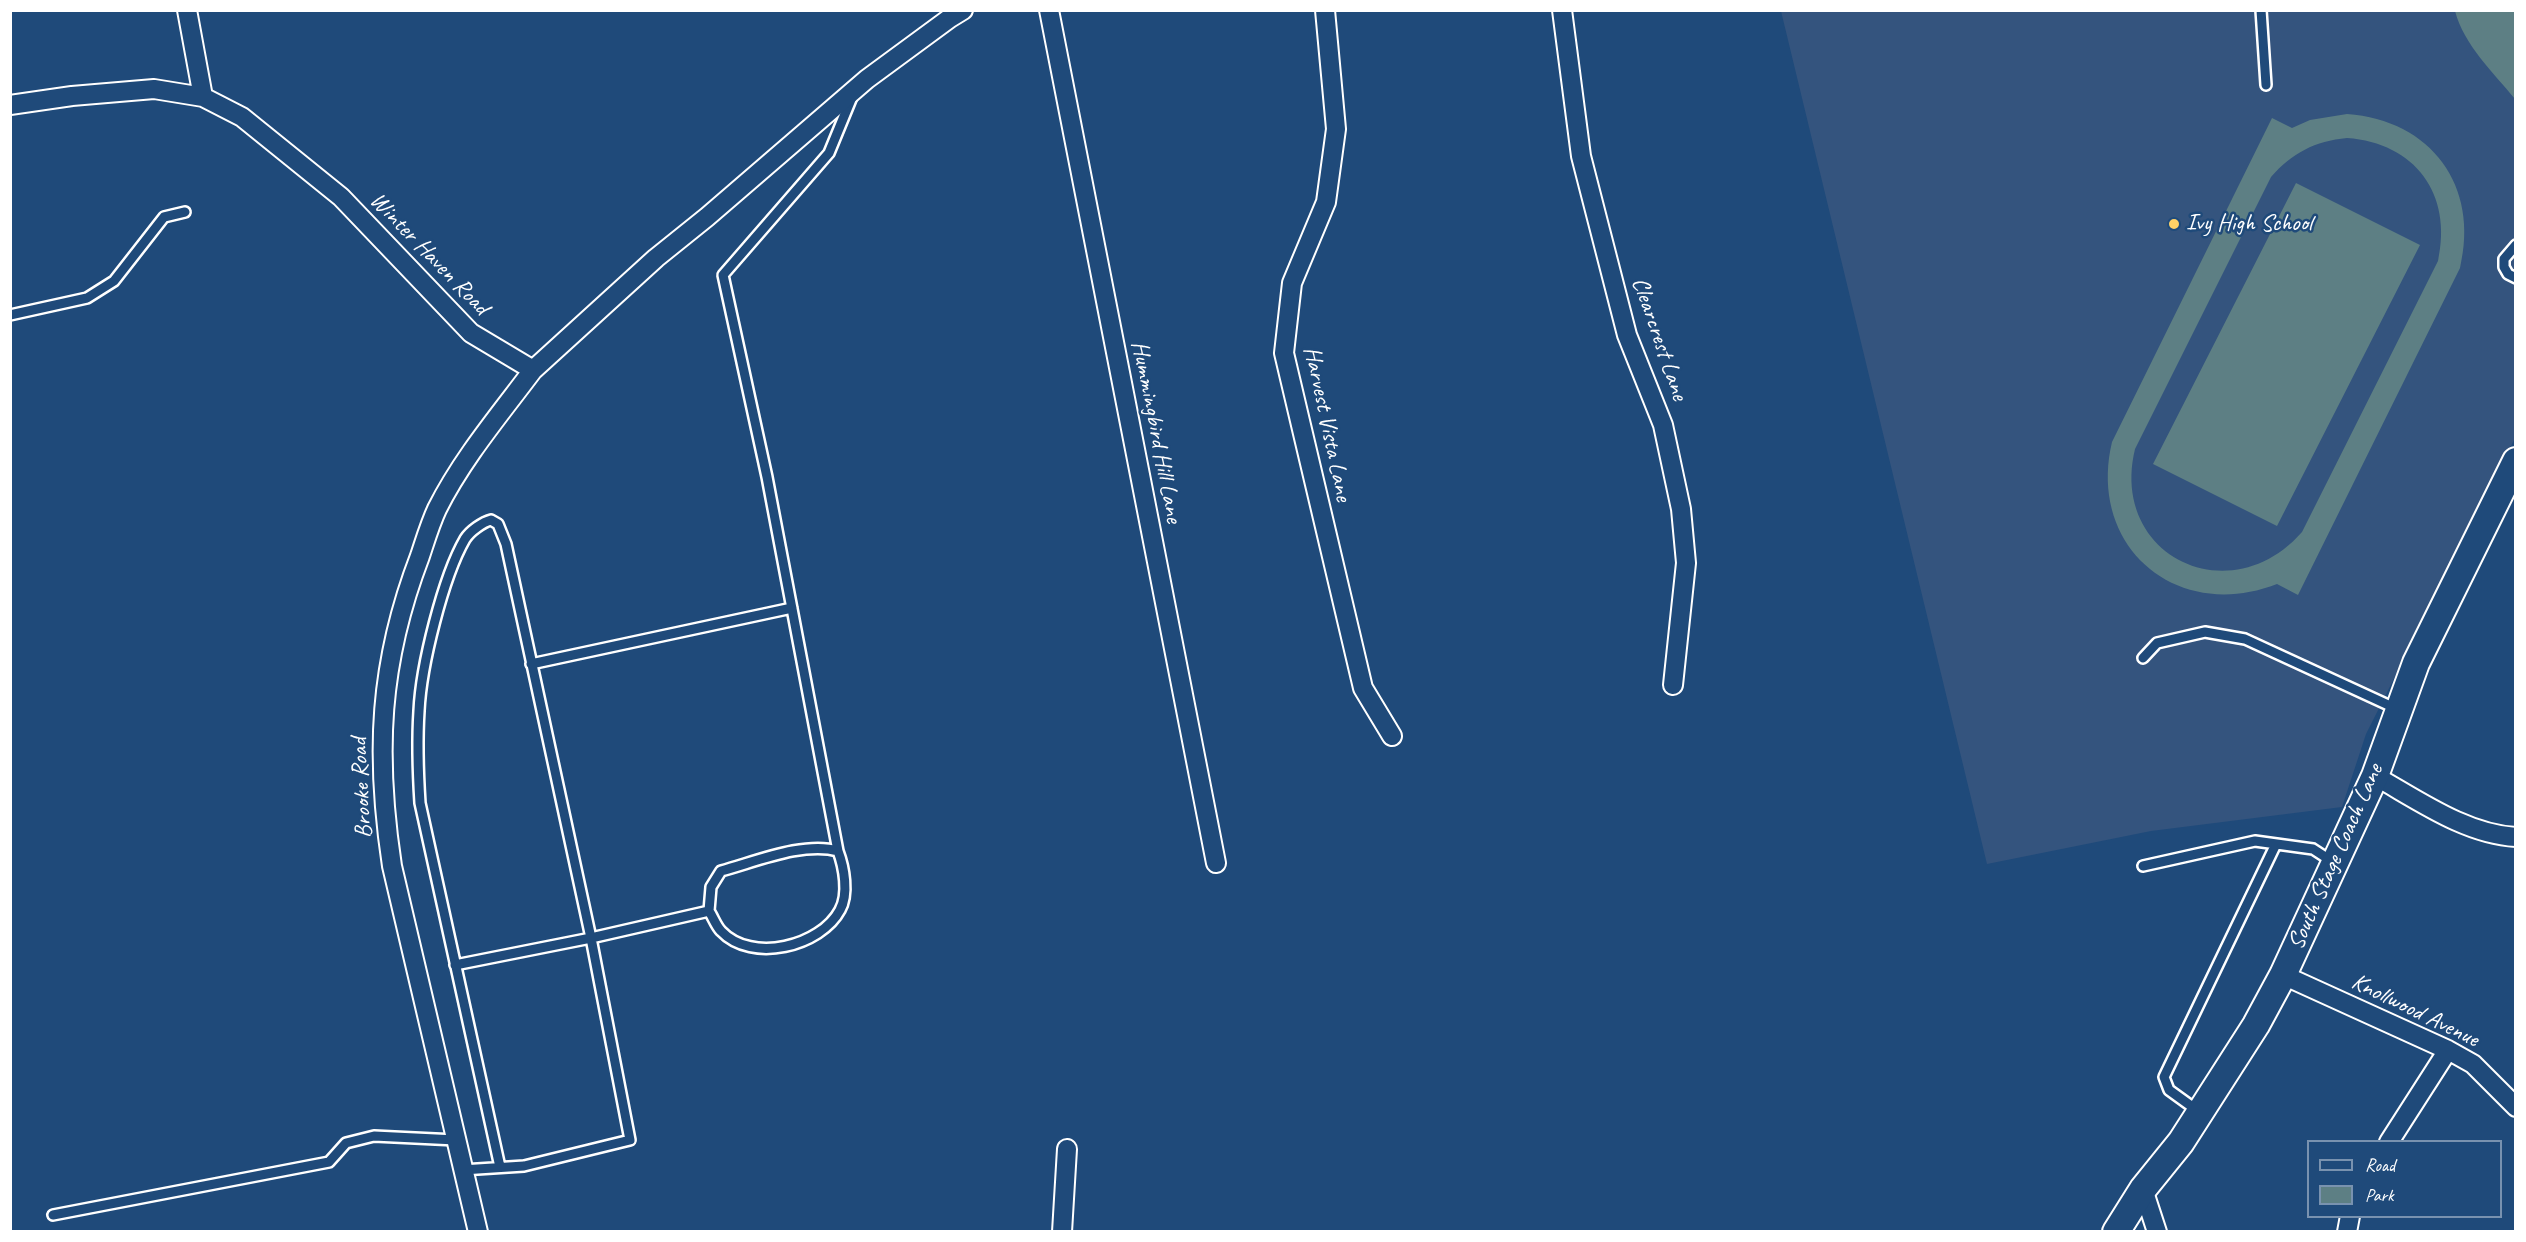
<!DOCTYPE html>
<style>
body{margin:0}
#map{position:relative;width:2526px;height:1242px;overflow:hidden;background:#1f4a7a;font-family:Caveat,sans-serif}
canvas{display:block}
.frame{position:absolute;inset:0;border:12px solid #fff;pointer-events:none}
.legend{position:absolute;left:2307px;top:1140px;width:195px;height:78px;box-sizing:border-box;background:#1f4a7a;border:2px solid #7992af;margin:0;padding:8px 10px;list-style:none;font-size:18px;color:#fff}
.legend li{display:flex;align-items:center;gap:12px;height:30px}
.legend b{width:30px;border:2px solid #7992af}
</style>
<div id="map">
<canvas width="2526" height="1242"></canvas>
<div class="frame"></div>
<ul class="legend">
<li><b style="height:8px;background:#1f4a7a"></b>Road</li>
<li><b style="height:16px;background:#5d7f84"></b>Park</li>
</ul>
</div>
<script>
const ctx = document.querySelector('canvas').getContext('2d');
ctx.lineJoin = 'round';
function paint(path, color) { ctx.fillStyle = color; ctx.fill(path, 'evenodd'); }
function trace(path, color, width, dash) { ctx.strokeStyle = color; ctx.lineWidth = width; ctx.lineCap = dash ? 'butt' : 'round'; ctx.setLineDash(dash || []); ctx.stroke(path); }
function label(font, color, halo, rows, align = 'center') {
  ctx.font = font + ' Caveat,sans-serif'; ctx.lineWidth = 5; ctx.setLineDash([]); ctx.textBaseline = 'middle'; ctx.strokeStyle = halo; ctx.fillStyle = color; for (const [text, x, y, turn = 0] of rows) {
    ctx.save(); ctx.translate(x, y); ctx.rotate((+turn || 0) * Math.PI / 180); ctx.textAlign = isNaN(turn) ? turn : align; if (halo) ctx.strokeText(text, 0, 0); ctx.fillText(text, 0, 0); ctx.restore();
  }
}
const built = new Path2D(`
 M1781 11H2515V438L2366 734 2342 807 2151 831 1987 864Z`);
const green = new Path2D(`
 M2455 11H2515V99C2493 72 2464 45 2455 11Z
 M2347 114C2431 120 2480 186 2460 268L2298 595 2277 584C2177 623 2087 547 2112 442L2272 118 2292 128 2310 120ZM2347 138C2415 143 2453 194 2438 261L2302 532C2230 614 2109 556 2135 449L2271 177C2292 153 2315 141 2347 138Z
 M2296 183 2420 245 2277 526 2153 464Z`);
const service = new Path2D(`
 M2261 10 2266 85
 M2516 245 2504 259V267L2508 274 2516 278
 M10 315 87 298 114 281 164 217 185 212
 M2143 658 2157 643 2205 632 2245 639 2397 709
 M531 664 792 608
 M838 851 767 477 723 275 829 153 852 97
 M2143 866 2255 841 2313 849 2333 862
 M455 965 591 938 709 911C713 917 716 926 721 931 752 964 821 946 840 910 849 894 844 867 838 851 804 841 755 862 721 871L711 887 709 911
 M2198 1111 2169 1090 2164 1077 2276 844
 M462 1170 524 1166 630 1140 591 938 506 544 498 524 491 520C483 522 470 531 465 539 443 577 421 666 419 711 417 742 418 772 420 803L500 1167
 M53 1215 329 1162 346 1143 374 1136 456 1140`);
const minor = new Path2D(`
 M187 10 203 97
 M1049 10 1216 863
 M1325 10 1336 129 1326 202 1292 283 1284 353 1363 688 1392 736
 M1562 10 1581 156 1627 335 1663 425 1681 509 1686 563 1673 685
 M10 105 72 96 154 89 203 97 242 117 341 197 471 333 533 370 656 258 707 217 867 79 950 18 963 10
 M2375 776C2418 800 2465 834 2516 837
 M2283 975 2448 1050 2473 1064 2516 1107
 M2389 1142 2448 1050
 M2143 1189 2157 1232
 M478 1232 392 866C375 754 379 663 420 556 425 541 430 524 437 509 462 459 500 414 533 370
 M1062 1232 1067 1149
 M2347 1232 2350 1216`);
const secondary = new Path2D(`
 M2116 1232 2143 1189 2181 1142 2256 1025 2283 975 2375 776 2416 663 2516 461`);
const markers = [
 [2174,224,6,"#ffd166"]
];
const poiNames = [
 ["Ivy High School",2186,224]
];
const streetNames = [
 ["Winter Haven Road",429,254,46],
 ["Clearcrest Lane",1659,339,71],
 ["Harvest Vista Lane",1327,424,78],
 ["Hummingbird Hill Lane",1156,432,79],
 ["Brooke Road",362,788,-93],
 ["South Stage Coach Lane",2336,857,-66],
 ["Knollwood Avenue",2415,1011,26]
];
paint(built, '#34547e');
paint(green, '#5d7f84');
trace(service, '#fff', 14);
trace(minor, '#fff', 22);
trace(secondary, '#fff', 30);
trace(service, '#1f4a7a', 9);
trace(minor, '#1f4a7a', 18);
trace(secondary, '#1f4a7a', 26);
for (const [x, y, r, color] of markers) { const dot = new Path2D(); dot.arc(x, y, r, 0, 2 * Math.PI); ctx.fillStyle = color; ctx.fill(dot); trace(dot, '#1f4a7a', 2); }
label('24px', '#fff', '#1f4a7a', poiNames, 'left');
label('24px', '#fff', '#1f4a7a', streetNames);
</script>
